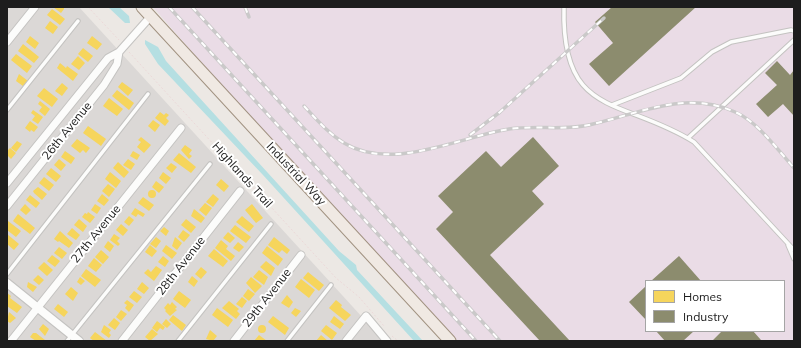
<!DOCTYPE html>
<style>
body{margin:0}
#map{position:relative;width:801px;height:348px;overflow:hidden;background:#ece8e4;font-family:Mulish,sans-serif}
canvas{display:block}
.frame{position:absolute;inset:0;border:8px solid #1d1d1d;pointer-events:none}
.legend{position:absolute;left:645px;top:280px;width:140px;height:52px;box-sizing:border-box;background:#fff;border:1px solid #a5a5a5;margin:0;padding:5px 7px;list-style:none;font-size:12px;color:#1d1d1d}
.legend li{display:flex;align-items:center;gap:8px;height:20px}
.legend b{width:20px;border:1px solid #a5a5a5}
</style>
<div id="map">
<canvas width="801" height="348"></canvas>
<div class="frame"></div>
<ul class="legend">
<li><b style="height:11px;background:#f6d55c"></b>Homes</li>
<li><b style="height:11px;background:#8c8c6e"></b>Industry</li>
</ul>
</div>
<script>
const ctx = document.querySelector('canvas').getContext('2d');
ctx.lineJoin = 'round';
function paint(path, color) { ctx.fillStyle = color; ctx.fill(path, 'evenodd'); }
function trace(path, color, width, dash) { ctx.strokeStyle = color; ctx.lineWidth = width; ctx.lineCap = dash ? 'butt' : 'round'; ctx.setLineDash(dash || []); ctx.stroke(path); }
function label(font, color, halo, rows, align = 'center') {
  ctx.font = font + ' Mulish,sans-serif'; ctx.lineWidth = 4; ctx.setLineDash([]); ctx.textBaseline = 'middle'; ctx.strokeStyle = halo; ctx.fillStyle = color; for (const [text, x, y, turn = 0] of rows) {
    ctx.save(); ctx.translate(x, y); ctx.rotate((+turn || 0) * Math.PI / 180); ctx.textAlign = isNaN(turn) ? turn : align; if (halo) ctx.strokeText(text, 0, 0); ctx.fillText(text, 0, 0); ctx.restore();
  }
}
const residential = new Path2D(`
 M7 7H79L384 341H7Z`);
const industrial = new Path2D(`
 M153 7H794V341H451L349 232ZM646 281H784V331H646Z`);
const water = new Path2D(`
 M108 7H119L129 16 130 23H125Z
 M145 40 158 47 166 61 339 251 356 265 357 270 423 341H414L263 175 158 64 145 44Z`);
const homes = new Path2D(`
 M53 7H64V9L61 13Z
 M52 9 65 19 60 25 47 15Z
 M50 21 58 27 53 34 45 28Z
 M30 36 39 43 35 49 26 42Z
 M92 36 102 44 97 50 87 43Z
 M23 44 39 57 34 63 18 51Z
 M83 48 93 56 88 62 78 54Z
 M16 54 32 66 27 73 11 60Z
 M78 56 85 63 79 70 71 64Z
 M60 63 66 68 67 66 78 74 73 81 57 68Z
 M19 74 28 81 23 86 16 81Z
 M122 82 133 90 128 96 118 87Z
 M62 83 68 88 62 96 55 91Z
 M44 88 58 99 52 107 37 96Z
 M117 90 134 103 129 110 112 96Z
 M109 98 123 109 117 116 103 106Z
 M40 101 50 109 45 116 39 111 42 107 38 104Z
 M33 110 43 117 38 124 32 120 35 116 31 113Z
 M160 112 164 115 166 113 169 115 166 118 169 121 165 126 155 118Z
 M153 120 160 125 155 132 148 126Z
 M30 121 38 127 34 132 31 130 30 132 25 128Z
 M88 126 106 139 101 146 83 133Z
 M141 137 151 145 144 153 137 147 141 142 138 140Z
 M77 139 90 148 86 153 83 150 80 153 71 146Z
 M17 141 22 144 16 152 11 148Z
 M185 145 192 150 189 154 192 156 189 159 181 150Z
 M10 148 16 153 11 159 7 155V151Z
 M65 151 75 158 71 164 61 157Z
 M133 151 140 155 137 160 130 156Z
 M179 153 196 167 191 173 173 160Z
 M59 159 66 165 61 171 54 165Z
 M128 159 135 164 131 170 123 165Z
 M118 162 129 172 124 178 113 168Z
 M171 163 177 167 172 173 166 168Z
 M51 168 61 176 56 182 46 174Z
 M110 172 121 181 116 188 105 179Z
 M163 172 171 178 166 184 159 178Z
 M44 177 54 185 49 191 39 183Z
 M221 179 229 186 224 192 216 185Z
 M156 181 164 187 159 193 152 187Z
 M108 184 115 189 109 197 102 191Z
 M38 187 47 194 42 200 34 193 33 191Z
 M148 194a4 4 0 1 1 8 0a4 4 0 1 1-8 0Z
 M102 194 109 200 104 206 97 201Z
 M213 194 219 199 213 207 206 202Z
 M30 195 40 203 36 208 26 200Z
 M143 197 154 205 149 211 138 203Z
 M205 203 212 208 206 216 199 210Z
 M25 204 31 210 26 215 20 210Z
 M95 204 101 208 97 214 91 210Z
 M252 204 263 218 256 223 245 210Z
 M135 208 145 214 143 217 138 214 136 217 131 214Z
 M194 209 205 218 201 223 191 216Z
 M88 212 95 217 90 223 82 217 85 213 87 214Z
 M18 214 35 228 30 234 13 221Z
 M129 216 134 220 129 226 124 222Z
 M242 216 254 226 249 232 236 222Z
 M79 219 87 226 83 232 74 225Z
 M186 219 196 227 191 233 181 225Z
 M8 221 21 231 16 237 7 230Z
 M121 224 128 230 123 236 116 230Z
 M235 225 251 237 246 243 230 231Z
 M164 227 169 231 166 236 160 231Z
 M72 228 80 235 76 240 67 234Z
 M183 230 190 235 184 242 178 237Z
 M60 231 73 243 69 248 59 241 58 242 54 239Z
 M228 232 235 238 230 243 223 238Z
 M7 234 19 244 14 250 7 244Z
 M114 234 120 238 117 241 120 244 118 246 110 240Z
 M156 237 161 241 156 248 150 244Z
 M175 237 182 243 177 250 172 246Z
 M274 237 290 250 287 254 282 250 279 253 268 245Z
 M221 240 228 246 226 249 235 256 231 261 215 248Z
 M108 241 114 246 110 252 104 247Z
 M238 242 244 247 239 252 233 248Z
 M150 245 157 251 152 257 145 252Z
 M166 245 177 253 172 259 162 251Z
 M267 246 283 259 278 266 262 253Z
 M59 247 67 253 62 259 54 253Z
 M214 249 228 261 223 267 208 256Z
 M101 250 109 257 103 264 95 257Z
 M52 255 60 261 55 267 47 261Z
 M163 256 169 261 165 267 158 262Z
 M94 258 102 265 96 272 88 266Z
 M266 261 275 268 271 276 260 267Z
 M44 262 53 270 47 276 38 268Z
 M156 266 162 270 154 281 144 273 148 269 151 272Z
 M201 267 207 272 201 279 195 274Z
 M86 269 101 280 95 287 81 276Z
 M259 270 268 277 264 285 253 277Z
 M308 272 324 285 319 291 303 278Z
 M38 275 44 280 39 285 33 280Z
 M192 276 198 281 194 287 188 282Z
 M80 277 85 281 81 285 77 282Z
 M251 277 262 286 255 293 246 283Z
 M301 279 315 290 309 298 295 287Z
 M28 282 37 287 33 292 27 287Z
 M142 282 149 288 144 294 137 289Z
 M71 287 78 293 73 301 65 294Z
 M248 289 255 294 249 301 243 296Z
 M134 291 142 297 137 303 129 297Z
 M179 291 191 300 185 308 173 299Z
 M7 293 11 296 10 298 22 307 17 313 7 306Z
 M287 295 293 302 289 308 281 303Z
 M242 297 247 301 242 308 236 304Z
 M127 300 134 305 129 312 125 308 127 305 124 303Z
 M336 300 342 305 341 307 351 315 345 321 329 308Z
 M229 301 239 309 237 311 240 314 236 319 222 308Z
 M172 302 177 307 175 309 177 310 170 316 165 311 166 310 164 308 168 303 170 305Z
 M58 304 68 312 64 317 54 309Z
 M217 308 233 320 228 327 212 315Z
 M295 308 301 311 296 317 291 313Z
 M121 310 127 314 121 321 116 317Z
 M9 312 16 318 10 323 7 321Z
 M173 315 186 325 182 331 169 320Z
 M273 316 289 328 285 335 268 322Z
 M334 316 344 324 340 329 330 322Z
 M114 318 120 323 115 330 108 325Z
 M166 319 171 324 167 328 162 324Z
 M157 321 165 327 163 330 160 328 157 332 152 328Z
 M43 324 49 329 45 336 39 329Z
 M258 329a4 4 0 1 1 8 0a4 4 0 1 1-8 0Z
 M104 325 111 330 109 333 111 335 109 338 101 332Z
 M326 325 337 333 332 340 321 331Z
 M152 329 158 334 150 341 145 337Z
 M210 330 217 336 213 341 206 339Z
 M95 332 107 341H94L90 338Z
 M33 333H36L45 340 36 341 30 337Z
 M259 335 267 341H254Z
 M321 335 328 341H316Z`);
const industry = new Path2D(`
 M612 7H696L609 86 589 64 613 43 595 22Z
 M777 61 790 75 794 70V116L783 104 768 117 756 104 777 85 765 73Z
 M533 137 559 166 532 191 544 204 490 255 570 341H540L436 229 453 212 438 196 486 151 501 167Z
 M679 256 701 281H651Z
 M646 286V320L629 302Z
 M656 331H694L683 341H665Z
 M722 331H753L761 340 712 341Z`);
const path = new Path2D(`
 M88 7 119 40
 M129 52 336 278 359 297 384 326
 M392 336 398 341`);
const service = new Path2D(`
 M564 7C561 119 622 97 694 142L794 250
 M612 105 681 78 712 52 731 42 791 30 794 31
 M7 110 78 21
 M688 138 794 40
 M788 245 794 259
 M7 274 148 94
 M67 341 210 164
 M178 341 271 224
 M287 341 331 285`);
const minor = new Path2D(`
 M7 42 35 7
 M7 183 108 58 119 52 151 16
 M7 206 104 85 117 64 119 52
 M11 341 181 128
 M122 341 240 191
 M234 341 301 255
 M346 341 366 316 387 341`);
const tertiary = new Path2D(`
 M7 283 79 341`);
const primary = new Path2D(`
 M142 7 450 341`);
const rail = new Path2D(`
 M169 7 476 341
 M192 7 500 341
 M245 7 249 17
 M304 106C316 119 328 133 344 143 392 172 459 137 509 129 537 125 566 131 593 124 641 113 686 90 735 112 758 122 777 149 794 168
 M470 135 500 112 604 18`);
const streetNames = [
 ["26th Avenue",67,131,-51],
 ["Industrial Way",296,174,47],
 ["Highlands Trail",242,175,48],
 ["27th Avenue",96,234,-51],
 ["28th Avenue",181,266,-52],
 ["29th Avenue",267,298,-52]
];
paint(residential, '#dbd8d6');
paint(industrial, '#eadce6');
paint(water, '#b5dfe2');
paint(homes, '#f6d55c');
paint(industry, '#8c8c6e');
trace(service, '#c4c3c1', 5.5);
trace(minor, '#c4c3c1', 9);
trace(tertiary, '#c4c3c1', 10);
trace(primary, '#a29382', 13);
trace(path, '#ebd8d8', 1, [2, 2]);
trace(service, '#fcfcfb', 3.5);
trace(minor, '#fcfcfb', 7);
trace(tertiary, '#fcfcfb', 8);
trace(primary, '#f0e9e3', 11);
trace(rail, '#cac9c9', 3.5);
trace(rail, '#fff', 2, [6]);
label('12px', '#1d1d1d', '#fff', streetNames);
</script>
